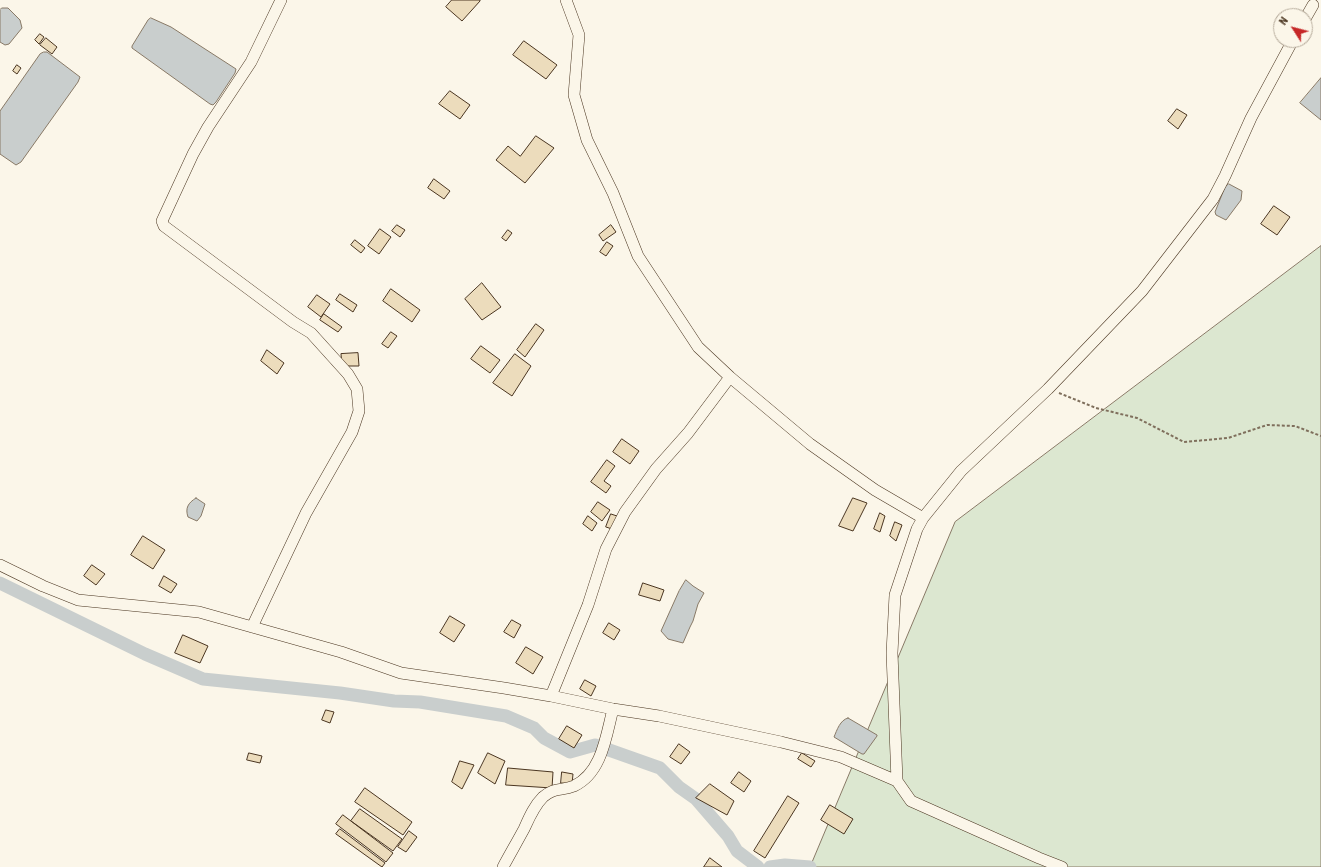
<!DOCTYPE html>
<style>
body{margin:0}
#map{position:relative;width:1321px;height:867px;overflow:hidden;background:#fbf6e9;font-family:"Roboto Condensed",sans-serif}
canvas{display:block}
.north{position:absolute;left:1273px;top:8px;width:40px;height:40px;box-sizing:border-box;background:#fbf6e9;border:1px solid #b4a999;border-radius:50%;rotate:306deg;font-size:11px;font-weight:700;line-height:16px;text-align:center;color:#4a3520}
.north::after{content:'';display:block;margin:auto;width:14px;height:18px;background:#c62828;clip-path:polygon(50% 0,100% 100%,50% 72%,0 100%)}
</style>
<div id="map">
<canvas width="1321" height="867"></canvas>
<div class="north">N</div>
</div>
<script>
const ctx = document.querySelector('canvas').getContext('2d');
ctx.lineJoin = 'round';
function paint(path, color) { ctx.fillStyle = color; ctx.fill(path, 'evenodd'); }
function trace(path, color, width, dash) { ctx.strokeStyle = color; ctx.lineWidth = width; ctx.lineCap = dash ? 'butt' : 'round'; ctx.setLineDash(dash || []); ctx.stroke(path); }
const green = new Path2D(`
 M1321 246V867H810L955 522Z`);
const water = new Path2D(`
 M2 8H8L20 20 22 28 9 44 5 45 0 42V10Z
 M151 18 171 27 236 69 235 73 216 102 213 105 210 104 132 48V46L148 20Z
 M44 52H47L80 77 78 82 21 162 16 165 0 154V111L40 54Z
 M1321 78V120L1300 103Z
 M1229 184 1242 191 1241 200 1226 220 1216 215 1215 212 1225 187Z
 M196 498 205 504 201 516 197 521 188 517C185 508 188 503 196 498Z
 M686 580 693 586 704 593 698 604 693 621 690 627 683 643 668 639 661 631 679 591Z
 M848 718 877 735V736L864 754H862L834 737C837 730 840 720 848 718Z`);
const canal = new Path2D(`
 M0 583 145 654 203 679 340 693 394 701 420 702 506 716 534 728 544 738 570 752 595 745 660 768 679 787 696 799 728 836 737 851 758 867
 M770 867 785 865 810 867`);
const building = new Path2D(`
 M452 0H480V1L462 21 446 7Z
 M40 34 44 37 39 44 35 40Z
 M46 38 57 47 52 54 40 45Z
 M524 41 557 65 546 79 513 55Z
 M17 65 21 68 17 74 13 71Z
 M450 91 470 105 460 119 439 104Z
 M1177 109 1187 115 1178 129 1168 121Z
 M536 136 554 148 525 183 496 160 508 146 520 156Z
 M434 179 450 191 444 199 428 188Z
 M1274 206 1290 217 1277 235 1261 224Z
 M397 225 405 230 400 237 392 231Z
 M611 225 616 232 603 241 599 235Z
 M380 229 391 237 379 254 368 246Z
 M508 230 512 233 506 241 502 238Z
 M355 240 365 248 361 253 351 245Z
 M607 242 613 246 606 256 600 252Z
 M482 283 501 307 482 320 465 299Z
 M391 289 420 310 412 322 383 301Z
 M340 294 357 305 353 312 336 300Z
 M317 295 330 304 321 317 308 307Z
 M324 314 342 327 338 332 320 320Z
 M536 324 544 330 525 357 517 350Z
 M391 332 397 336 388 348 382 344Z
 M481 346 500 360 490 373 471 359Z
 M267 350 284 363 277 374 261 361Z
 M358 353 359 366H342L341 354Z
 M515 354 531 366 512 396 493 383Z
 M622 439 639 451 630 464 613 452Z
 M607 460 615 466 604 481 611 486 606 493 591 482Z
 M853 498 867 503 853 531 839 526Z
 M598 502 610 510 602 521 591 512Z
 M880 513 885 516 880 532 874 529Z
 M611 514 617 516 612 529 606 527Z
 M588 516 597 523 592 531 583 524Z
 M895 522 902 525 896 541 890 536Z
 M143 536 165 550 153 569 131 555Z
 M92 565 105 574 96 585 84 576Z
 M164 576 177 584 171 593 159 586Z
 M643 583 664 590 660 601 639 595Z
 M450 616 465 625 454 642 440 633Z
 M512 620 521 625 514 638 504 632Z
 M609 623 620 630 614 640 603 633Z
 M183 635 208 646 200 663 175 653Z
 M526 647 543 657 533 674 516 663Z
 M585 680 596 686 591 696 580 689Z
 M326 710 334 712 330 723 322 720Z
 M567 726 582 735 574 748 559 739Z
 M679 744 690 752 681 764 670 757Z
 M249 753 262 756 260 763 247 760Z
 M488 753 505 761 495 784 478 773Z
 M802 753 815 761 811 767 798 759Z
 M460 761 474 765 462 789 452 782Z
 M508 768 553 772 552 788 506 785Z
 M562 772 573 774 572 784 561 783Z
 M739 772 751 781 744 792 731 783Z
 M710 784 734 801 727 815 696 798Z
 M365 788 412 822 403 835 355 802Z
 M788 796 799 803 765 858 754 851Z
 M830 805 853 819 844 834 821 820Z
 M360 809 402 839 393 851 351 821Z
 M343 815 393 853 386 862 336 824Z
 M340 829 385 863 382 867 336 834Z
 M409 831 417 837 406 852 398 847Z
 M710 858 722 867H704Z`);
const path = new Path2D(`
 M1059 393 1096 408 1137 418 1184 442 1228 438 1267 425 1295 426 1321 436`);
const minor = new Path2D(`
 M566 0 579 35 574 95 587 140 613 193 638 256 698 347 730 377 810 444 875 490 923 518 917 529 895 595 892 653 897 781
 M1305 19 1313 5
 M923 518 961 471 1048 389 1142 291 1213 199 1225 176 1251 118 1293 40
 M0 565 43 586 78 600 199 612 341 652 401 673 504 688 551 696 613 709 659 716 781 742 841 757 897 781 911 801 1039 858 1062 867
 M252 627 306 513 352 432 359 411 357 389 348 374 311 333 293 322 164 226 162 221 193 154 208 127 251 62 281 0
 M551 696 588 605 606 549 625 512 656 469 688 433 730 377
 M503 867C510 854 517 842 524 829 529 818 534 806 543 797 554 787 562 791 574 786 602 773 606 736 613 709`);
paint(green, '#dce7d0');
trace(green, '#887966', 1);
paint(water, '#c9cecd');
trace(water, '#887966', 1);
trace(canal, '#c9cecd', 13);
paint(building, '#ecdcbc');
trace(building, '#4a3520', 1);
trace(minor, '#4a3520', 12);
trace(path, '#7f6f5c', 2, [3, 2]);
trace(minor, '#fbf6e9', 11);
</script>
